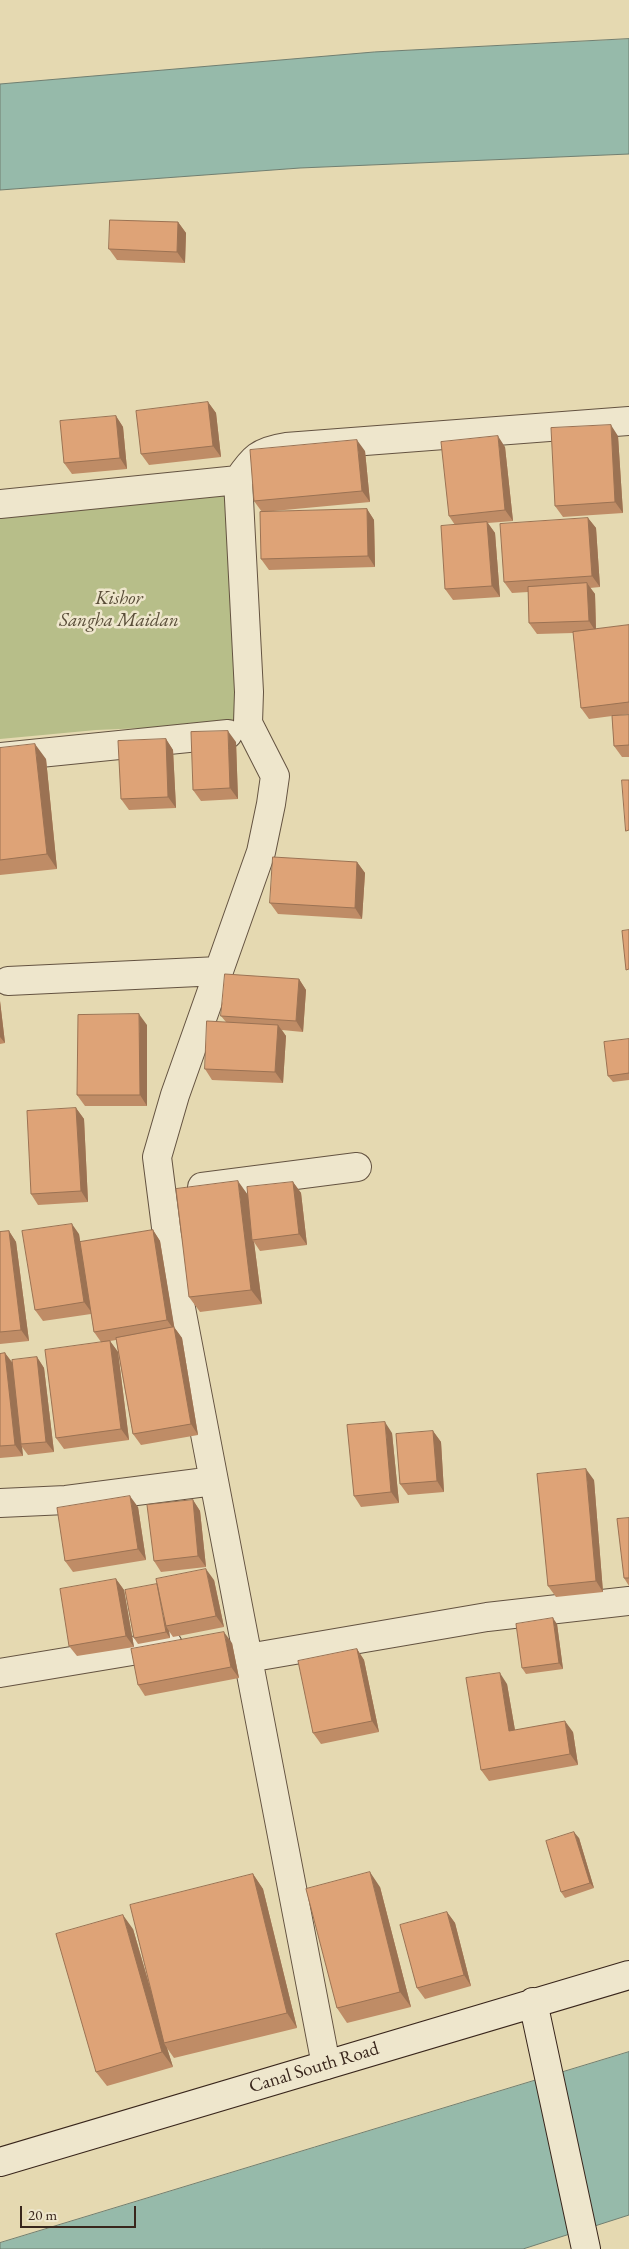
<!DOCTYPE html>
<style>
body{margin:0}
#map{position:relative;width:629px;height:2249px;overflow:hidden;background:#e5d9b1;font-family:"EB Garamond",serif}
canvas{display:block}
.scale{position:absolute;left:20px;top:2206px;width:116px;height:22px;box-sizing:border-box;border:2px solid #39261c;border-top:0;padding-left:6px;font-size:15px;line-height:18px;white-space:nowrap;color:#39261c;-webkit-text-stroke:4px #eee6cc;paint-order:stroke}
</style>
<div id="map">
<canvas width="629" height="2249"></canvas>
<div class="scale">20 m</div>
</div>
<script>
const ctx = document.querySelector('canvas').getContext('2d');
ctx.lineJoin = 'round';
function paint(path, color) { ctx.fillStyle = color; ctx.fill(path, 'evenodd'); }
function trace(path, color, width, dash) { ctx.strokeStyle = color; ctx.lineWidth = width; ctx.lineCap = dash ? 'butt' : 'round'; ctx.setLineDash(dash || []); ctx.stroke(path); }
function label(font, color, halo, rows, align = 'center') {
  ctx.font = font + ' "EB Garamond",serif'; ctx.lineWidth = 5; ctx.setLineDash([]); ctx.textBaseline = 'middle'; ctx.strokeStyle = halo; ctx.fillStyle = color; for (const [text, x, y, turn = 0] of rows) {
    ctx.save(); ctx.translate(x, y); ctx.rotate((+turn || 0) * Math.PI / 180); ctx.textAlign = isNaN(turn) ? turn : align; if (halo) ctx.strokeText(text, 0, 0); ctx.fillText(text, 0, 0); ctx.restore();
  }
}
const green = new Path2D(`
 M232 480 242 724 96 730 0 739V504Z`);
const water = new Path2D(`
 M629 39V154L300 168 0 190V84L374 52Z
 M629 2052V2215L523 2249H0V2243Z`);
const street = new Path2D(`
 M0 504 238 480
 M0 757 228 734
 M8 981 219 971
 M202 1187 357 1167
 M214 1481 167 1235 157 1157 175 1095 261 852 271 804 275 776 248 723 249 692 238 480C253 458 259 451 286 447L629 421
 M0 1503 66 1500 214 1481 326 2065
 M248 1658 487 1617 629 1601
 M0 1673 168 1645`);
const secondary = new Path2D(`
 M533 2002 586 2249
 M0 2162 629 1975`);
const wall = new Path2D(`
 M178 222 186 233 185 263 117 260 109 249Z
 M208 402 216 413 221 457 149 465 141 454Z
 M116 416 123 427 127 469 72 474 64 463Z
 M618 436 623 513 563 517 555 506Z
 M505 447 513 521 488 523 495 533 500 597 453 600 445 589 455 525 449 516Z
 M365 451 370 502 263 512 367 509 374 520 375 567 269 570 261 559 262 512 254 501Z
 M588 518 596 528 600 587 590 588 595 594 596 629 629 625V714L613 716 629 715V757H622L614 746 612 716 589 719 581 708 573 633 537 634 529 623 528 592 512 593 504 582Z
 M166 739 173 750 176 808 129 810 121 799Z
 M236 742 238 799 201 801 193 790Z
 M0 748 46 759 57 869 0 875Z
 M357 862 365 873 362 919 278 914 270 903Z
 M299 979 306 990 303 1032 282 1030 286 1036 283 1083 212 1080 205 1069 226 1022 221 1016Z
 M0 1001 5 1043 0 1044Z
 M147 1025V1106H85L77 1095Z
 M629 1039V1080L613 1082 608 1076Z
 M76 1108 84 1119 88 1202 38 1205 31 1194Z
 M293 1182 301 1193 307 1245 260 1251 254 1242 262 1304 200 1312 189 1297 247 1195Z
 M153 1230 160 1241 174 1327 182 1338 198 1435 141 1445 133 1434 116 1340 110 1341 118 1352 129 1440 64 1449 56 1438 101 1342 94 1332 91 1314 43 1321 35 1310 79 1234 80 1242Z
 M9 1231 16 1242 29 1341 0 1344V1232Z
 M5 1353 12 1362 37 1357 44 1368 54 1452 28 1455 22 1447 23 1456 0 1458V1354Z
 M433 1431 441 1442 444 1492 408 1495 400 1484Z
 M392 1433 399 1503 361 1507 354 1496Z
 M594 1480 603 1592 556 1597 548 1586Z
 M193 1500 200 1511 206 1567 161 1572 154 1561Z
 M138 1507 146 1560 73 1572 65 1561Z
 M629 1518V1586L624 1578Z
 M116 1579 124 1590 134 1647 77 1656 69 1646Z
 M214 1580 224 1627 173 1637 169 1631 170 1638 138 1644 134 1638Z
 M557 1624 563 1669 526 1674 522 1668Z
 M232 1643 239 1678 145 1696 138 1685Z
 M357 1649 364 1660 379 1732 321 1744 313 1733Z
 M507 1684 515 1730 573 1732 578 1765 489 1781 481 1770Z
 M579 1838 594 1888 565 1898 561 1892Z
 M253 1874 263 1889 297 2028 174 2058 167 2048 173 2067 107 2086 96 2072 133 1929 151 1990Z
 M380 1887 411 2007 347 2023 337 2008Z
 M447 1912 455 1923 471 1986 425 1999 417 1988Z`);
const shadedWall = new Path2D(`
 M178 222 186 233 185 263 177 252Z
 M208 402 216 413 221 457 213 446Z
 M116 416 123 427 127 469 120 458Z
 M611 425 618 436 623 513 615 502Z
 M498 436 505 447 513 521 505 510Z
 M357 440 365 451 370 502 362 491Z
 M367 509 374 520 375 567 368 556Z
 M588 518 596 528 600 587 592 576Z
 M487 522 495 533 500 597 492 586Z
 M587 583 595 594 596 632 589 621Z
 M228 731 236 742 238 799 230 788Z
 M166 739 173 750 176 808 168 797Z
 M35 744 46 759 57 869 47 854Z
 M357 862 365 873 362 919 355 908Z
 M299 979 306 990 303 1032 296 1021Z
 M0 1001 5 1043 0 1037Z
 M139 1014 147 1025V1106L140 1095Z
 M278 1025 286 1036 283 1083 275 1072Z
 M76 1108 84 1119 88 1202 81 1191Z
 M238 1181 248 1195 252 1240 254 1242 262 1304 251 1290Z
 M293 1182 301 1193 307 1245 299 1234Z
 M72 1224 79 1234 92 1313 84 1302Z
 M153 1230 160 1241 175 1331 167 1320Z
 M9 1231 16 1242 29 1341 21 1330Z
 M174 1327 182 1338 198 1435 191 1424Z
 M110 1341 118 1352 129 1440 121 1429Z
 M5 1353 13 1364 21 1444 22 1447 23 1456 15 1445Z
 M37 1357 44 1368 54 1452 46 1442Z
 M385 1422 392 1433 399 1503 391 1492Z
 M433 1431 441 1442 444 1492 437 1481Z
 M586 1469 594 1480 603 1592 596 1581Z
 M130 1496 138 1507 146 1560 138 1549Z
 M193 1500 200 1511 206 1567 198 1556Z
 M206 1569 214 1580 224 1627 216 1616Z
 M116 1579 124 1590 134 1647 126 1636Z
 M161 1590 166 1626 169 1631 170 1638 166 1632Z
 M553 1618 557 1624 563 1669 559 1663Z
 M224 1632 232 1643 239 1678 231 1667Z
 M357 1649 364 1660 379 1732 372 1721Z
 M500 1673 507 1684 517 1742 509 1731Z
 M565 1721 573 1732 578 1765 570 1754Z
 M574 1832 579 1838 594 1888 590 1883Z
 M370 1872 380 1887 411 2007 400 1992Z
 M253 1874 263 1889 297 2028 287 2013Z
 M447 1912 455 1923 471 1986 464 1975Z
 M123 1915 133 1929 166 2043H164L167 2048 173 2067 162 2052Z`);
const building = new Path2D(`
 M110 220 178 222 177 252 109 249Z
 M208 402 213 446 141 454 136 411Z
 M116 416 120 458 64 463 60 421Z
 M611 425 615 502 555 506 551 428Z
 M498 436 505 510 449 516 441 442Z
 M357 440 362 491 254 501 250 450Z
 M367 509 368 556 261 559 260 512Z
 M588 518 592 576 504 582 500 524Z
 M487 522 492 586 445 589 441 526Z
 M587 583 589 621 529 623 528 587Z
 M629 625V702L581 708 573 632Z
 M629 715V745L614 746 612 716Z
 M228 731 230 788 193 790 191 732Z
 M166 739 168 797 121 799 118 741Z
 M35 744 47 854 0 860V748Z
 M622 780H629V830L626 831Z
 M273 857 357 862 355 908 270 903Z
 M629 930V969L626 970 622 931Z
 M225 974 299 979 296 1021 221 1016Z
 M139 1014 140 1095H77L78 1015Z
 M207 1021 278 1025 275 1072 205 1069Z
 M629 1039V1073L608 1076 604 1042Z
 M76 1108 81 1191 31 1194 27 1111Z
 M238 1181 251 1290 189 1297 176 1189Z
 M293 1182 299 1234 252 1240 247 1187Z
 M72 1224 84 1302 35 1310 22 1231Z
 M153 1230 167 1320 94 1332 80 1242Z
 M9 1231 21 1330 0 1332V1232Z
 M174 1327 191 1424 133 1434 116 1338Z
 M110 1341 121 1429 56 1438 45 1350Z
 M5 1353 15 1445 0 1446V1354Z
 M37 1357 46 1442 21 1444 12 1360Z
 M385 1422 391 1492 354 1496 347 1425Z
 M433 1431 437 1481 400 1484 396 1434Z
 M586 1469 596 1581 548 1586 537 1474Z
 M130 1496 138 1549 65 1561 57 1508Z
 M193 1500 198 1556 154 1561 147 1505Z
 M629 1518V1578H624L617 1519Z
 M206 1569 216 1616 166 1626 156 1579Z
 M116 1579 126 1636 69 1646 60 1589Z
 M157 1584 166 1632 134 1638 125 1590Z
 M553 1618 559 1663 522 1668 516 1624Z
 M224 1632 231 1667 138 1685 131 1649Z
 M357 1649 372 1721 313 1733 298 1661Z
 M500 1673 509 1731 565 1721 570 1754 481 1770 466 1678Z
 M574 1832 590 1883 561 1892 546 1841Z
 M370 1872 400 1992 337 2008 306 1889Z
 M253 1874 287 2013 164 2043 130 1905Z
 M447 1912 464 1975 417 1988 400 1925Z
 M123 1915 162 2052 96 2072 56 1934Z`);
const parkNames = [
 ["Kishor",119,599],
 ["Sangha Maidan",119,621]
];
const streetNames = [
 ["Canal South Road",314,2068,-17]
];
paint(green, '#b7be89');
paint(water, '#96baaa');
trace(water, '#717f71', 1);
trace(street, '#645341', 30);
trace(secondary, '#39261c', 30);
trace(street, '#eee6cc', 28);
trace(secondary, '#eee6cc', 28);
paint(wall, '#bf8c66');
paint(shadedWall, '#9b7253');
paint(building, '#dea377');
trace(building, '#9b7253', 1);
label('italic 19px', '#584c37', '#eee6cc', parkNames);
label('19px', '#39261c', '#eee6cc', streetNames);
</script>
